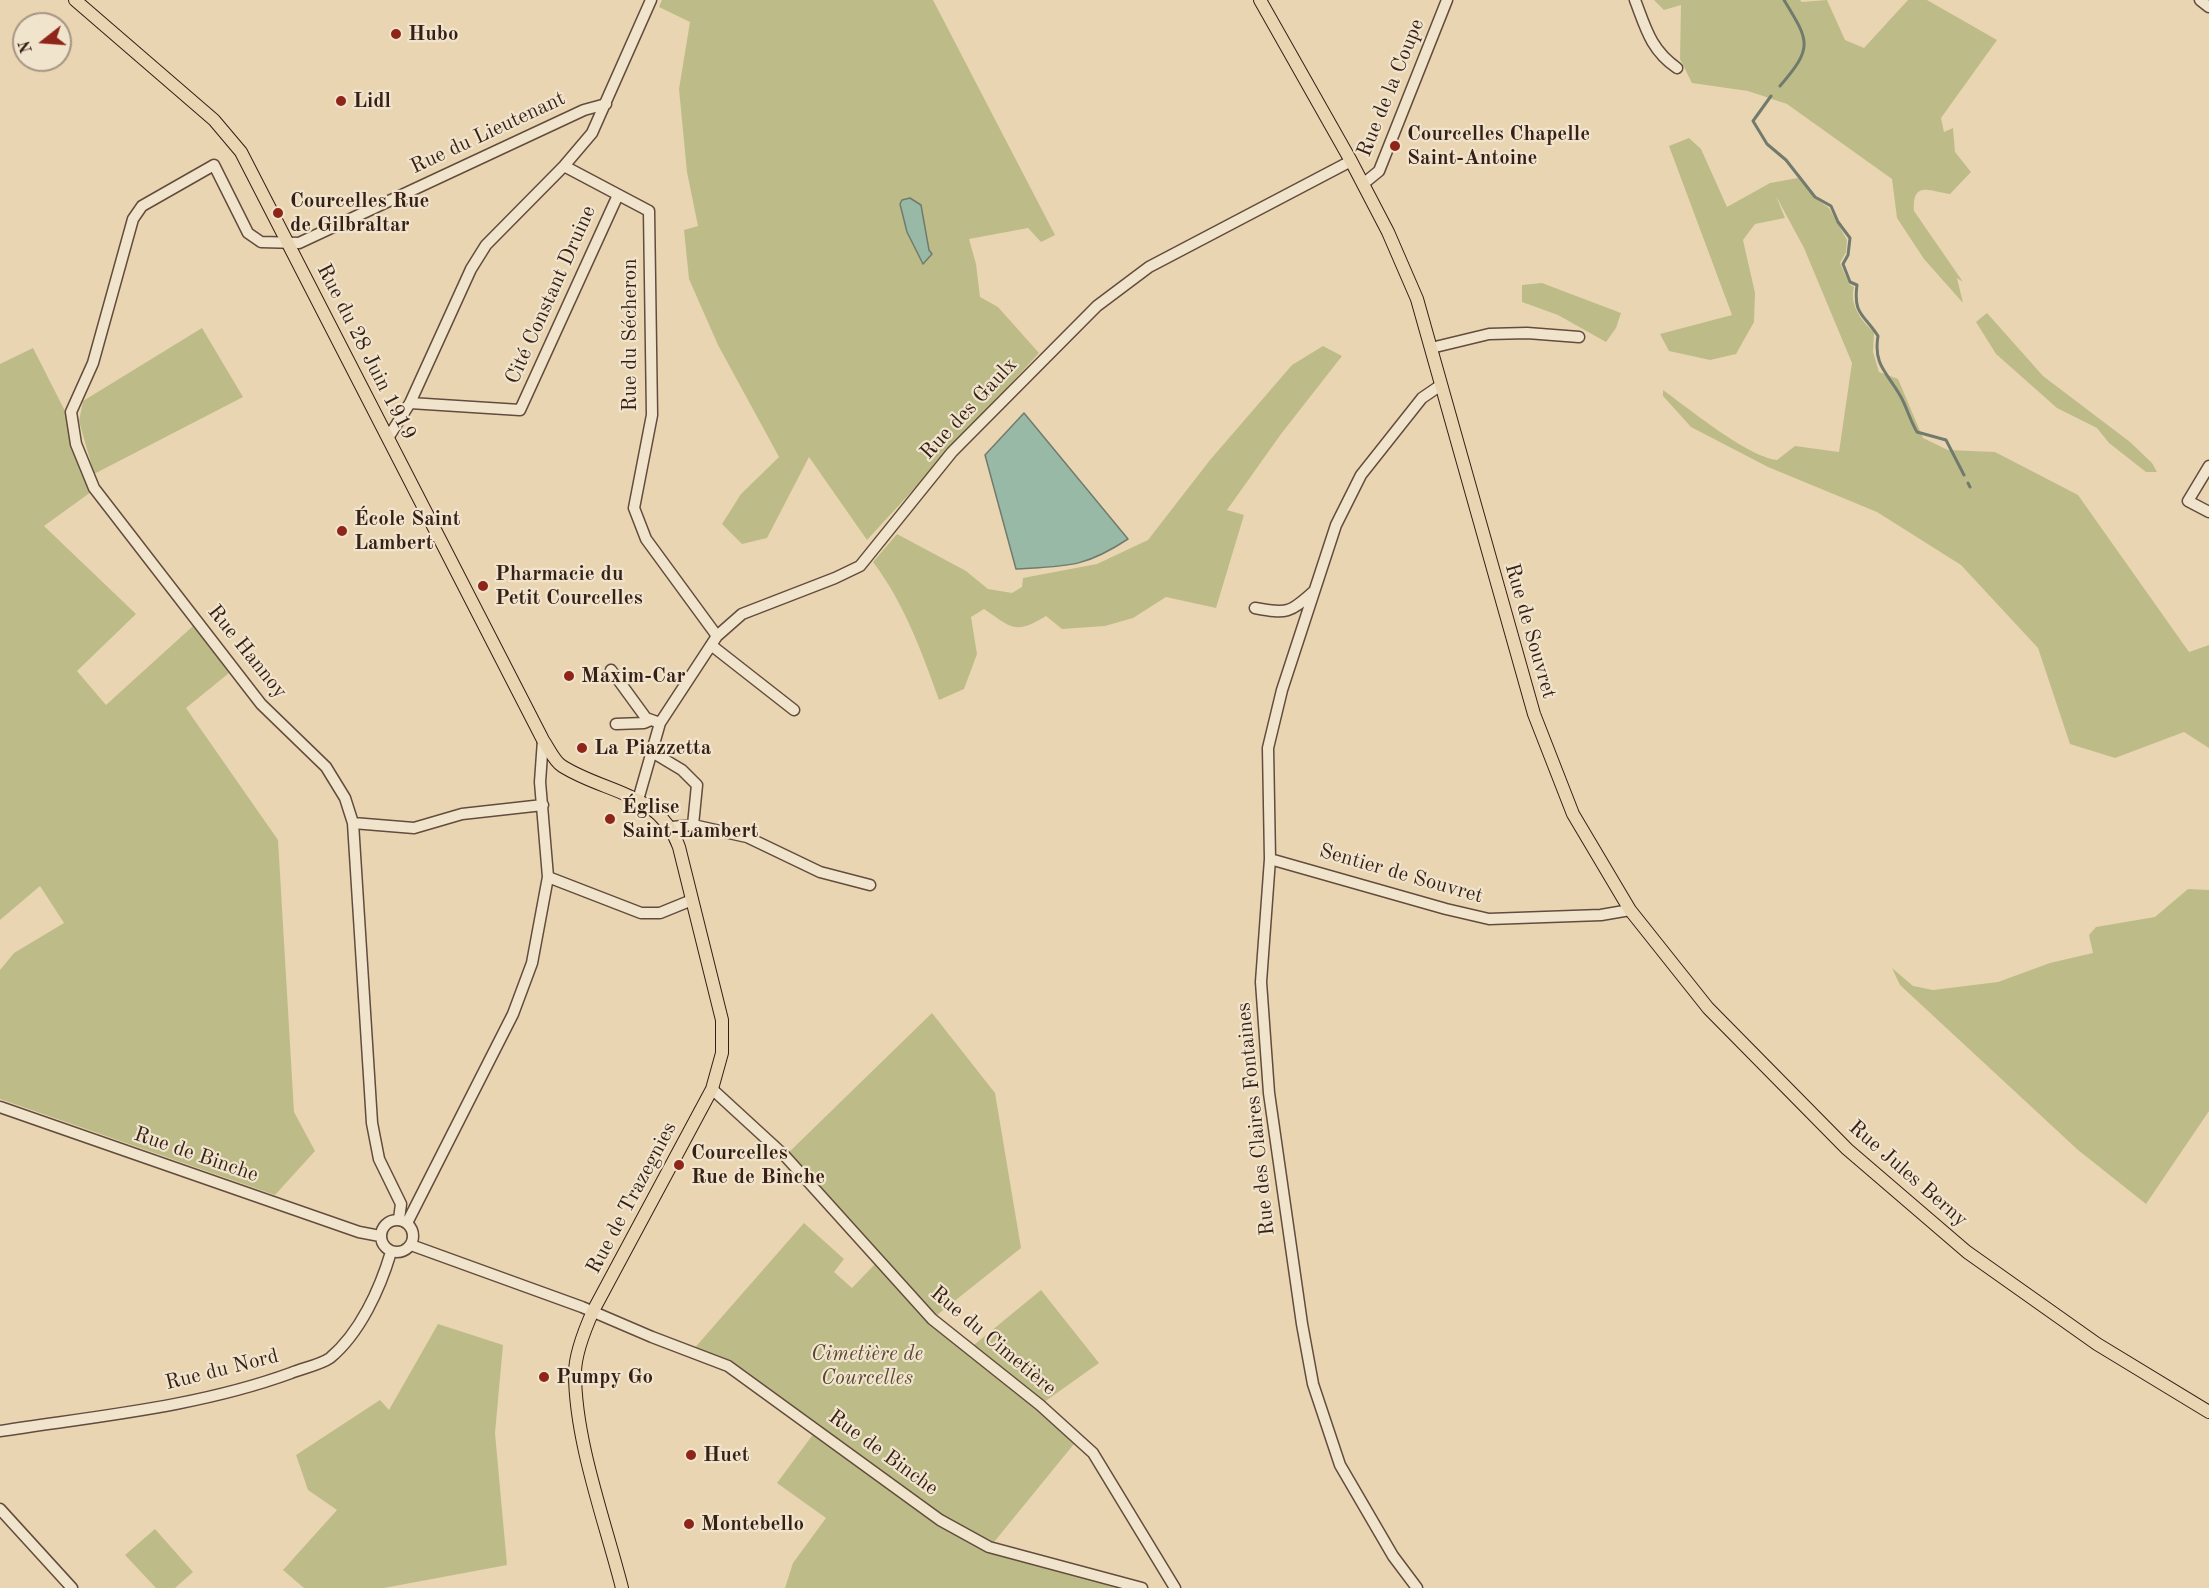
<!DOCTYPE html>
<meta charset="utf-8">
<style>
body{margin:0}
#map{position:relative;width:2209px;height:1588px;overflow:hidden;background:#ead5b2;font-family:"Old Standard TT",serif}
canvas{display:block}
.north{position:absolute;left:12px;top:12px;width:60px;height:60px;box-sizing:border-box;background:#f1e4cd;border:2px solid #a69584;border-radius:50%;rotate:253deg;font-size:16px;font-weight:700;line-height:24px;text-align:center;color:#361f16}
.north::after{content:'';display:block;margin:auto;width:21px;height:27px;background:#8f2418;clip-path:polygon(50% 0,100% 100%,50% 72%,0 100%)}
</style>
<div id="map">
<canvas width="2209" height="1588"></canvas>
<div class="north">N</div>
</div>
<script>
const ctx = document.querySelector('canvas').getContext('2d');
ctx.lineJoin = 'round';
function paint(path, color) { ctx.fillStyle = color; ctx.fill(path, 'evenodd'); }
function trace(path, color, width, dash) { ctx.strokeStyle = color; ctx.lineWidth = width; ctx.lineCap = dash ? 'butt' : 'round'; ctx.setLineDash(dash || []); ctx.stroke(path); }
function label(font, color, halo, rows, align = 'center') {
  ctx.font = font + ' "Old Standard TT",serif'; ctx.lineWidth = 4.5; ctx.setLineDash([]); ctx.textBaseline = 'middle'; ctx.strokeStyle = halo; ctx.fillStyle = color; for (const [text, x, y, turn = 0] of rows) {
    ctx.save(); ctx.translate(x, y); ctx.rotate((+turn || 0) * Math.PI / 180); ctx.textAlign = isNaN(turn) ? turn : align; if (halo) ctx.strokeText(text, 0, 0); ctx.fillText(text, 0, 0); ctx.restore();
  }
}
const green = new Path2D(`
 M662 0H933L1055 235 1041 242 1028 228 969 239 976 264 980 297 998 307 1039 353 867 540 809 457 767 538 742 544 722 524 741 494 779 457 718 345 689 279 684 230 698 226 687 172 679 89 690 22 659 7Z
 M1654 0H1800L1802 2 1827 0 1845 40 1864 48 1908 0H1927L1997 40 1941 118 1944 132 1953 128 1955 152 1971 172 1950 194C1930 191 1912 180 1914 211L1963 282 1957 278 1963 303 1924 259 1897 218 1892 179 1787 104 1748 91 1692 83 1680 59 1681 5 1664 10Z
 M1689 138 1701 149 1727 207 1770 183 1798 178 1815 198 1829 208 1847 240 1846 252 1840 263 1849 284 1854 287C1849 304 1861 321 1874 332L1873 352 1879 372 1898 379 1923 438 1948 450 1995 452 2078 495 2189 652 2209 645V748L2184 732 2115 758 2070 744 2038 648 1961 565 1877 512 1768 467 1691 427 1663 396V390C1688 408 1748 457 1777 460L1795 446 1839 452 1852 363 1804 248 1776 196 1785 218 1755 224 1743 240 1755 293 1754 322 1736 354 1710 360 1669 351 1660 334 1732 315 1669 146Z
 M1542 283 1621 313 1616 328 1606 342 1558 315 1522 302V285Z
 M1987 313 2043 376 2130 442 2152 463 2157 472H2146L2109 443 2097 428 2057 408 1996 354 1976 322Z
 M202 328 243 397 94 474 79 421 83 401Z
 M1323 346 1342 356 1281 434 1227 510 1244 515 1216 608 1166 597 1133 618 1105 626 1062 629 1046 616C1015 635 1012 628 984 609L971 617 977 654 964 689 939 700C922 652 904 603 873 562L897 534 966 571 988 589 1012 593 1022 587 1023 578 1097 564 1148 540 1210 460 1292 365Z
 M33 348 65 411 91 492 44 526 136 614 77 671 106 705 193 626 229 673 186 708 278 840 294 1112 315 1151 275 1195 0 1099V970L14 953 64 923 40 886 0 920V364Z
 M2188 889 2209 890V1111L2146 1204 2078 1150 1900 985 1892 968 1913 986 1933 990 1998 982 2050 963 2093 953 2089 935 2096 927 2155 917Z
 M932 1013 995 1093 1021 1248 932 1319 969 1349 1041 1290 1099 1363 1040 1405 1078 1439 990 1547 1142 1588H785L793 1563 826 1518 777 1483 817 1429 728 1366 692 1351 804 1223 844 1259 834 1272 852 1288 878 1261 785 1156Z
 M438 1324 503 1345 495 1433 507 1565 384 1588H304L283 1570 337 1510 308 1490 296 1455 380 1400 389 1410Z
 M155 1529 193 1572 175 1588H156L125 1555Z`);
const water = new Path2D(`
 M910 198 921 205 929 250 932 254 923 264 907 232 900 204 902 200Z
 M1024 413 1128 539C1084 568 1067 566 1016 569L985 455Z`);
const stream = new Path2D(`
 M1780 86C1814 47 1809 41 1784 0
 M1771 96 1753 121 1767 144 1786 160 1815 197 1831 206 1838 222 1850 238 1848 255 1843 264 1850 282 1857 285C1853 315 1864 314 1878 336 1873 366 1888 373 1901 397 1907 408 1910 420 1917 432L1946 440 1964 475
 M1968 483 1970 487`);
const minor = new Path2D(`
 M1635 0C1646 29 1651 50 1677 68
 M2200 0 2209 7
 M564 166 649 211 652 415 634 508 646 539 717 636
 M1363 184 1379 171 1447 0
 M1431 348 1489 334 1527 333 1579 337
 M410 403 520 410 618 195
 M388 438 410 403 471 269 486 245 564 166 592 133 651 0
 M2209 466 2188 501 2209 512
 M1255 608C1287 614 1290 613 1313 592
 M711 645 794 710
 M611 670 646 718 660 723
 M616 724 644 723 651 720
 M652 752 682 770 697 785 693 825
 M638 800 660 723 717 636 742 614 835 578 860 566 952 452 1097 306 1149 267 1351 161
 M353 823 414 828 462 814 543 805
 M672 827 693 825 747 837 820 872 870 885
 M1270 859 1446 909 1489 919 1601 915 1630 910
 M548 877 641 913H660L692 900
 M712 1089 785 1156 932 1319 1040 1405 1093 1453 1175 1588
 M0 1107 359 1232 380 1236
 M399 1219 401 1204 379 1159 372 1123 353 823 345 798 326 767 261 704 94 488 76 444 71 412 93 363 133 219 142 206 214 165 248 233 261 242 299 243 584 110 606 104
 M381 1236a16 16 0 1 1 32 0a16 16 0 1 1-32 0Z
 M407 1223 513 1014 532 963 548 877 540 782 543 740
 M411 1245 582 1307 652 1337 728 1366 940 1520 989 1547 1142 1588
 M0 1431C97 1416 198 1407 291 1373 303 1368 320 1365 330 1358 360 1333 380 1289 391 1252
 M0 1509 72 1588
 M1417 1588 1393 1556 1340 1465 1313 1384 1302 1324 1269 1093 1261 982 1270 859 1268 748 1282 690 1336 525 1361 475 1422 398 1441 385`);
const major = new Path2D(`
 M75 0 214 120 241 152 543 740C548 747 554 761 562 766 606 794 659 791 679 847L722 1020V1053L712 1089 593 1311C585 1329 575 1353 575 1373 575 1441 605 1521 622 1588
 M1260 0 1351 161 1388 232 1417 299 1534 714 1573 814 1630 910 1708 1008 1847 1149 1967 1252 2097 1344 2209 1412`);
const markers = [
 [396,34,6,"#8f2418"],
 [341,101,6,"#8f2418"],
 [1395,146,6,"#8f2418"],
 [278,213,6,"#8f2418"],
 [342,531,6,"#8f2418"],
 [483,586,6,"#8f2418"],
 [569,676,6,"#8f2418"],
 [582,748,6,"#8f2418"],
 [610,819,6,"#8f2418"],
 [679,1165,6,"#8f2418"],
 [544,1377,6,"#8f2418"],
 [691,1455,6,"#8f2418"],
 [689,1524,6,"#8f2418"]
];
const poiNames = [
 ["Hubo",408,34],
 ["Lidl",353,101],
 ["Courcelles Chapelle",1407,134],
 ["Saint-Antoine",1407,158],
 ["Courcelles Rue",290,201],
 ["de Gilbraltar",290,225],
 ["École Saint",354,519],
 ["Lambert",354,543],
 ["Pharmacie du",495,574],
 ["Petit Courcelles",495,598],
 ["Maxim-Car",581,676],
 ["La Piazzetta",594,748],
 ["Église",622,807],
 ["Saint-Lambert",622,831],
 ["Courcelles",691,1153],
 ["Rue de Binche",691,1177],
 ["Pumpy Go",556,1377],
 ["Huet",703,1455],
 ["Montebello",701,1524]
];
const streetNames = [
 ["Rue de la Coupe",1391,88,-68],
 ["Rue du Lieutenant",488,133,-25],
 ["Cité Constant Druine",551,295,-66],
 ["Rue du Sécheron",630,335,-90],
 ["Rue du 28 Juin 1919",366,352,63],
 ["Rue des Gaulx",969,409,-47],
 ["Rue de Souvret",1530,631,74],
 ["Rue Hannoy",247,652,51],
 ["Sentier de Souvret",1401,874,16],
 ["Rue des Claires Fontaines",1256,1119,-96],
 ["Rue de Binche",196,1155,19],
 ["Rue Jules Berny",1908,1174,41],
 ["Rue de Trazegnies",632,1198,-62],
 ["Rue du Cimetière",993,1341,40],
 ["Rue du Nord",222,1370,-14],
 ["Rue de Binche",883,1453,36]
];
const parkNames = [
 ["Cimetière de",867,1354],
 ["Courcelles",867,1378]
];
paint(green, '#bdbc88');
paint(water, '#99b9a7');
trace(water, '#717b6d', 1.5);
trace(stream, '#717b6d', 3);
trace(minor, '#634c3d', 13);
trace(major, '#361f16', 14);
trace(minor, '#f1e4cd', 10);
trace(major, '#ead5b2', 12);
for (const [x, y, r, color] of markers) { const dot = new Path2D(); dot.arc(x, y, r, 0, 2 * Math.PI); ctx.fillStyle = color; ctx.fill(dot); trace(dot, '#f1e4cd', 2); }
label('bold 21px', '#361f16', '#f1e4cd', poiNames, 'left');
label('21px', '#361f16', '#f1e4cd', streetNames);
label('italic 21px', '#584632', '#f1e4cd', parkNames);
</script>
